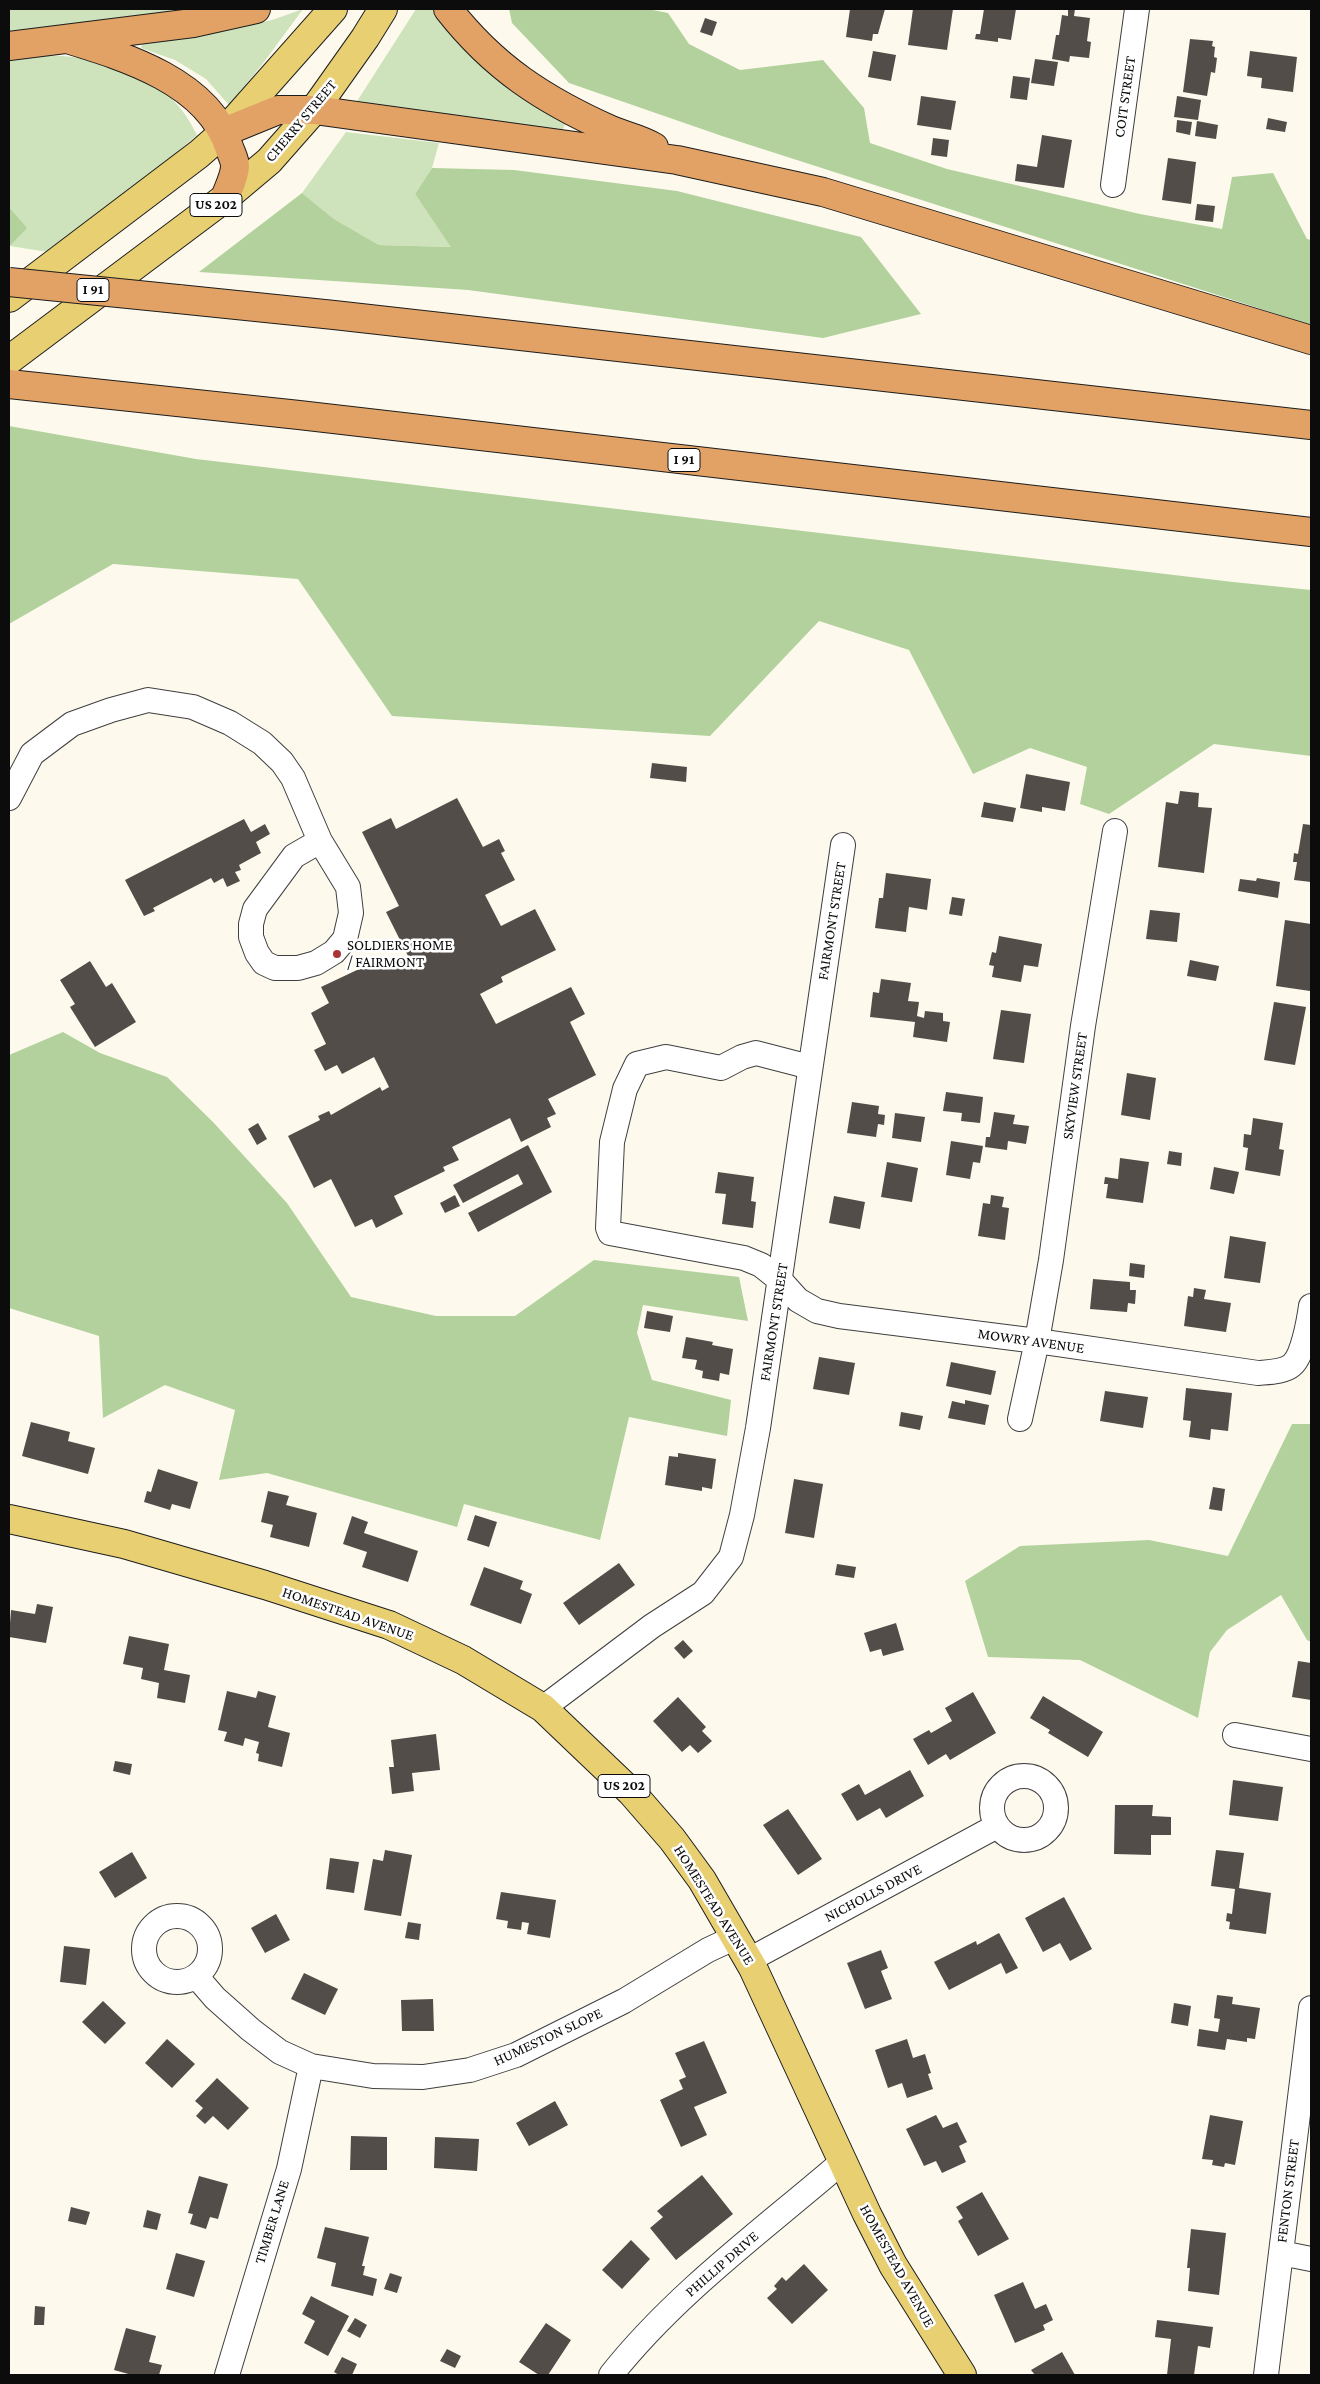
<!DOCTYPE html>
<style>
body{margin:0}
#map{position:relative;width:1320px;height:2384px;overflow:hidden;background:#fdfaed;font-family:"Crimson Pro",serif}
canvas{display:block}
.frame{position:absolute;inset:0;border:10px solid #0c0c0c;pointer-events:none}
</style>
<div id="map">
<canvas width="1320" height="2384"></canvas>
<div class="frame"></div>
</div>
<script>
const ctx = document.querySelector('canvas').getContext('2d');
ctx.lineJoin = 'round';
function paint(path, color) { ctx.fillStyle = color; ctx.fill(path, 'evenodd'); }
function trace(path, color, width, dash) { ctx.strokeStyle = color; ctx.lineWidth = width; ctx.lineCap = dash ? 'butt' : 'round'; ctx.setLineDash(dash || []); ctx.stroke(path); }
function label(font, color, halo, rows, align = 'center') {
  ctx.font = font + ' "Crimson Pro",serif'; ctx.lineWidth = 5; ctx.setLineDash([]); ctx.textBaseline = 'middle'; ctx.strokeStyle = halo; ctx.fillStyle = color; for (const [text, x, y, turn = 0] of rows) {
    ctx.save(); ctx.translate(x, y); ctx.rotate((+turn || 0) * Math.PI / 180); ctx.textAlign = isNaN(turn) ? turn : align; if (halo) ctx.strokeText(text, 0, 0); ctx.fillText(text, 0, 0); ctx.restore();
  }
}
const green = new Path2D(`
 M9 9H210L9 40Z
 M303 9 264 62 229 105 206 79 175 60 141 48 143 41 197 37 272 20Z
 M416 9H433C462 61 517 92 565 124L561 134 354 106Z
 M33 55C100 55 166 69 197 135L150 176 48 252 10 246 26 228 9 207V57Z
 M346 132 439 143 432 168 415 194 452 247 379 245 334 219 302 193Z`);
const forest = new Path2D(`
 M509 9H648L668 13 689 44 740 70 823 60 864 108 870 143 947 169 1140 214 1222 229 1232 177 1273 173 1307 239 1311 240V325L722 136 569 83 512 23Z
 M432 168 514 170 677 191 861 237 921 314 823 338 468 290 199 272 302 193 334 219 379 245 451 247 415 194Z
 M9 207 27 228 10 246H9Z
 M9 426 196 459 1233 582 1311 590V756L1214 744 1109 814 1080 804 1087 767 1030 748 973 774 909 650 819 621 710 736 392 716 298 579 113 564 9 624Z
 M63 1032 100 1053 167 1077 213 1122 287 1203 351 1297 436 1316H515L594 1260 739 1277 748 1321 643 1305 637 1333 652 1380 731 1400 727 1436 629 1417 600 1540 464 1504 457 1527 267 1473 219 1480 235 1410 165 1385 103 1418 99 1336 9 1308V1055Z
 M1292 1424H1311V1642L1307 1640 1281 1595 1227 1630 1210 1652 1198 1718 1080 1660 988 1657 965 1581 1020 1546 1149 1540 1228 1556Z`);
const building = new Path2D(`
 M850 9H885L878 34H873L872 41 846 37Z
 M913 9H953L947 50 908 45Z
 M984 9H1016L1011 40 998 38V42L975 39 976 34H980Z
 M1068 9H1075L1074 16 1090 18 1087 41 1091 42 1089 58 1070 56 1069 62 1052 59 1056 35H1059L1062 15 1068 16Z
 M705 18 717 22 712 36 700 32Z
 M1190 39 1213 41 1212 46 1215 47 1214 57 1217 58 1215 73 1211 72 1207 96 1183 92Z
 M873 51 896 55 891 81 868 77Z
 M1250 51 1297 57 1293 92 1261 88 1262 78 1247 76Z
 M1035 59 1058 62 1054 86 1031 83Z
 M1013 76 1030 78 1027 100 1010 98Z
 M921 96 956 101 951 130 917 125Z
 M1177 96 1201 100 1198 120 1174 117Z
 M1268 118 1287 122 1285 132 1266 129Z
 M1177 120 1192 122 1190 135 1176 132Z
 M1197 121 1218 125 1216 139 1195 136Z
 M1042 135 1072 140 1064 188 1015 181 1017 164 1037 167Z
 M933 138 949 140 947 157 931 155Z
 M1168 158 1196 162 1191 204 1162 200Z
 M1197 204 1215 206 1213 222 1195 220Z
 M652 763 687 767 686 782 650 778Z
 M1026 774 1070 782 1065 811 1042 807V812L1020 808Z
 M1180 791 1199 793 1198 807 1212 808 1204 873 1158 867 1166 802 1178 804Z
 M457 798 483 847 499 839 505 851 501 853 515 880 485 895 501 926 535 909 556 950 501 977 503 982 480 994 496 1024 571 987 585 1014 570 1022 596 1075 548 1099 556 1114 547 1118 551 1127 521 1142 510 1118 452 1147 459 1160 443 1167 445 1171 394 1196 403 1214 376 1228 372 1219 355 1227 331 1179 314 1188 288 1136 320 1120 318 1116 329 1111 331 1115 380 1087 382 1091 389 1087 374 1057 342 1074 337 1065 325 1071 314 1050 326 1044 311 1013 329 1003 321 987 357 970 381 964 399 962 409 958 386 912 399 906 362 832 391 818 396 829Z
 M984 802 1016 808 1013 822 981 817Z
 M244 819 251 832 265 824 270 834 256 842 261 853 239 865 241 870 235 872 240 881 227 887 223 878 214 883 211 878 153 908 155 911 144 916 125 880Z
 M1303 824 1311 825V882L1294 880 1297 862H1293L1294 853 1298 854Z
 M886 873 931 879 927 910 909 907 906 932 875 928 879 898H883Z
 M1257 878 1280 882 1278 898 1238 891 1240 879 1256 881Z
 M952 897 965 899 962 916 949 914Z
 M1150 910 1180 913 1177 942 1146 939Z
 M1285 920 1311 924 1310 991 1276 986Z
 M999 936 1042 944 1038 967 1024 965 1021 982 992 977 994 966 989 965 992 952 996 953Z
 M1190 960 1219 966 1216 981 1187 976Z
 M90 961 106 987 112 983 136 1022 95 1047 70 1007 75 1004 60 980Z
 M881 979 911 983 908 1001 919 1002 917 1016 924 1018 925 1011 943 1013V1021L950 1022 947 1042 913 1037 915 1022 870 1017 873 992 879 993Z
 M1274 1002 1306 1007 1295 1065 1264 1060Z
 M1001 1010 1031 1014 1024 1063 993 1059Z
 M1127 1073 1156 1078 1150 1120 1121 1115Z
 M946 1092 983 1097 980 1123 961 1121 962 1113 943 1111Z
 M852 1102 879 1106 878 1114 885 1115 884 1125 878 1124 876 1137 847 1133Z
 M994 1112 1015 1115 1013 1124 1029 1126 1026 1144 1008 1141 1007 1150 985 1147 986 1137H990Z
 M895 1113 925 1117 921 1142 892 1138Z
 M1253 1118 1283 1123 1279 1149 1284 1150 1280 1176 1245 1170 1248 1148 1243 1147 1244 1134 1251 1135Z
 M258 1123 267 1139 257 1145 248 1129Z
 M951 1141 983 1146 980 1163 973 1162 970 1179 946 1175Z
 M528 1145 552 1192 478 1232 468 1213 523 1184 518 1174 463 1203 453 1185Z
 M1169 1151 1182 1153 1181 1166 1167 1164Z
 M1120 1158 1149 1162 1143 1203 1106 1198 1108 1184H1104L1105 1177 1118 1179Z
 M887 1162 918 1168 912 1202 881 1197Z
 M1214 1167 1239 1172 1234 1194 1210 1189Z
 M718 1172 754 1177 751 1201 756 1202 753 1228 722 1224 726 1194 715 1193Z
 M455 1195 460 1206 445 1213 440 1203Z
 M991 1195 1004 1197 1002 1207 1009 1208 1005 1240 978 1236 983 1203 990 1204Z
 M834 1196 865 1202 860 1229 829 1223Z
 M1230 1236 1266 1242 1260 1283 1224 1278Z
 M1130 1263 1145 1265 1144 1278 1129 1276Z
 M1093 1279 1130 1282V1290H1136L1135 1304 1128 1303 1127 1312 1090 1309Z
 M1194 1288 1206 1290 1204 1299 1231 1303 1226 1332 1184 1326 1188 1296 1193 1297Z
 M647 1311 673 1316 670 1332 644 1328Z
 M686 1337 713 1342 712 1345 733 1349 729 1375 720 1373 719 1381 702 1378 703 1371 695 1369 697 1360 682 1358Z
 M819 1357 855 1363 849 1395 813 1389Z
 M951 1362 996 1371 991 1395 946 1386Z
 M1186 1388 1232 1393 1228 1431 1211 1429 1210 1440 1189 1437 1191 1421 1183 1420Z
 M1105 1391 1148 1397 1143 1428 1100 1421Z
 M965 1400 989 1405 985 1425 948 1418 952 1401 965 1404Z
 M901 1412 923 1416 920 1430 899 1426Z
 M31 1422 70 1432 68 1441 95 1448 88 1474 22 1456Z
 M678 1453 716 1459 712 1489 702 1487V1491L665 1485 669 1456 678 1457Z
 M158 1469 198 1482 190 1509 172 1504 170 1510 144 1502 147 1491 151 1492Z
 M794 1479 823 1484 814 1538 785 1533Z
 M1213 1487 1225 1489 1222 1511 1209 1509Z
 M268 1491 289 1496 286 1505 317 1513 309 1547 270 1537 273 1525 261 1522Z
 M475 1515 497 1522 489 1547 467 1540Z
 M352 1516 368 1522 364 1533 418 1551 408 1582 362 1567 367 1552 343 1544Z
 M619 1563 635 1585 579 1625 563 1603Z
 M837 1564 856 1567 854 1578 835 1575Z
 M484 1567 523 1581 520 1589 532 1594 521 1624 470 1605Z
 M37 1604 53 1607 46 1643 9 1637 11 1610 35 1614Z
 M896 1623 904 1650 883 1656 881 1649 870 1652 864 1633Z
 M129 1636 169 1644 164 1670 190 1675 185 1703 157 1698 159 1683 141 1679 143 1668 123 1664Z
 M683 1640 693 1651 684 1659 674 1648Z
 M1298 1661 1311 1663V1700L1292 1697Z
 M227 1691 256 1698 258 1691 276 1696 268 1727 290 1733 282 1767 258 1761 259 1754 256 1753 259 1742 245 1738 243 1746 224 1741 227 1732 218 1730Z
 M973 1692 996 1733 950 1760 946 1754 928 1765 913 1739 929 1730 931 1733 952 1721 945 1708Z
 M1043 1696 1103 1732 1088 1757 1048 1733 1050 1730 1030 1718Z
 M678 1697 706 1727 702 1731 712 1741 698 1753 690 1745 682 1752 653 1721Z
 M436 1734 440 1770 412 1773 414 1791 392 1794 389 1767H394L391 1740Z
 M115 1761 132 1764 130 1775 113 1771Z
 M910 1770 924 1796 886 1818 880 1808 857 1821 841 1794 859 1784 865 1795Z
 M1233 1780 1283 1787 1278 1821 1229 1815Z
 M1115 1805H1153L1152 1816 1171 1817V1835H1151V1855L1114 1854Z
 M788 1809 822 1859 798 1875 763 1825Z
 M385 1850 412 1855 401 1916 364 1910 373 1859 383 1861Z
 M1216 1850 1244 1853 1239 1888 1271 1893 1266 1934 1229 1929 1230 1922 1226 1921 1227 1913 1232 1914 1235 1889 1211 1886Z
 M132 1852 147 1878 115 1898 99 1872Z
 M330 1858 359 1862 354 1893 326 1889Z
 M501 1892 556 1900 550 1938 527 1934 529 1923 522 1922 521 1930 507 1928 508 1921 496 1919Z
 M1064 1897 1092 1949 1070 1961 1060 1943 1043 1952 1025 1918Z
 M276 1914 290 1940 265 1953 251 1928Z
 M408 1922 421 1924 419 1940 405 1938Z
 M999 1933 1018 1968 1006 1974 1001 1963 949 1990 934 1962 976 1941 977 1945Z
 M64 1946 90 1949 86 1985 60 1982Z
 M881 1950 888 1968 881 1971 892 1999 865 2009 847 1963Z
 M304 1973 338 1989 325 2015 291 1999Z
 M1217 1995 1233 1997 1232 2004 1260 2008 1255 2039 1247 2038V2042L1227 2039 1225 2050 1197 2046 1199 2029 1218 2032 1220 2019 1214 2018Z
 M433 1999 434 2031H402L401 2000Z
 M103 2001 126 2023 105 2044 82 2022Z
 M1174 2003 1191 2006 1188 2026 1171 2023Z
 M167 2039 195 2064 172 2088 145 2063Z
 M907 2039 913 2058 925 2054 931 2073 928 2074 933 2089 907 2098 902 2083 888 2088 875 2050Z
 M704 2041 727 2093 694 2107 707 2135 681 2147 660 2100 683 2089 679 2080 686 2077 675 2053Z
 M217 2078 249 2108 228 2130 213 2116 205 2124 196 2116 203 2108 195 2101Z
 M555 2101 568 2125 529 2146 516 2123Z
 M936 2115 943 2128 957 2122 967 2142 959 2146 966 2162 942 2173 936 2161 924 2166 906 2129Z
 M1210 2115 1243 2121 1235 2165 1225 2163 1224 2167 1212 2165 1213 2160 1202 2159Z
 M351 2136 387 2137V2170H350Z
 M435 2137 479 2139 477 2171 434 2168Z
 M702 2175 733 2214 676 2260 650 2228 663 2217 657 2211Z
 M199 2176 228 2184 218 2219 210 2217 206 2229 190 2224 193 2214 188 2213Z
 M982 2192 1009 2239 978 2256 958 2221 963 2218 956 2207Z
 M71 2207 90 2212 86 2225 68 2221Z
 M147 2210 161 2214 157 2230 143 2227Z
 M325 2227 369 2237 362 2266H365L363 2275 377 2279 373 2296 331 2286 336 2263 317 2258Z
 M1191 2229 1226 2233 1219 2295 1188 2291 1190 2268H1187Z
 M631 2240 650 2259 622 2289 602 2270Z
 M176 2253 205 2261 194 2297 166 2289Z
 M804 2264 828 2290 792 2324 767 2298 777 2289 774 2286 782 2277 786 2281Z
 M390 2273 402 2277 397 2293 384 2289Z
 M1023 2282 1035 2309 1046 2304 1053 2320 1043 2325 1045 2330 1015 2343 994 2295Z
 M311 2296 349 2316 328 2356 304 2343 315 2321 302 2314Z
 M35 2306 45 2307 44 2325H34Z
 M355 2318 367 2325 360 2338 347 2331Z
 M1157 2320 1213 2327 1210 2348 1198 2346 1194 2375H1167L1171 2339 1155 2337Z
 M546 2323 571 2340 548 2375H539L519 2362Z
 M126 2328 156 2336 149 2362 162 2365 159 2375H132L114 2370Z
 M447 2349 461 2356 455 2368 440 2361Z
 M1062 2352 1075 2375H1035L1031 2370Z
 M342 2357 357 2364 352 2375H339L334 2372Z`);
const minor = new Path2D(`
 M1113 185 1137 9
 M9 798 32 754 72 724 111 710 148 700 193 707 230 723 262 743 282 762 293 778 320 841 348 887 351 913 345 939 334 952 316 963 298 968H275L264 963 257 953 251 937V924L255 909 294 856 320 841
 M810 1067 756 1053 742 1057 721 1068 666 1057 637 1064 625 1089 612 1142 608 1228 610 1233 744 1258 761 1265 780 1280 798 1300 817 1311 839 1316 1037 1341 1258 1373C1269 1372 1284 1372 1292 1365 1303 1356 1309 1320 1311 1306
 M1020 1419 1037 1341 1051 1260 1083 1026 1115 831
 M543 1708 652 1626 703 1593 731 1557 742 1515 758 1428 843 845
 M1235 1735 1311 1749
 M992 1808a32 32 0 1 1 64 0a32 32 0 1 1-64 0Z
 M144 1949a33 33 0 1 1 66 0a33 33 0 1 1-66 0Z
 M749 1960 997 1826
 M196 1976 215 1998 251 2030 280 2052 311 2066 373 2076 423 2077 470 2070 516 2055 624 2001 708 1950 736 1937
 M1281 2253 1311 2259
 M227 2375 289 2169 311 2066
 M611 2375C676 2293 763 2230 842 2162
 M1266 2375 1311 2008`);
const major = new Path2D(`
 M9 298 199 154 224 132 333 9
 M9 360 225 198 269 161 314 110 365 38 383 9
 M9 1519 124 1544 265 1585 389 1625 463 1660 543 1708 632 1793 672 1839 702 1880 753 1968 867 2214 893 2265 962 2375`);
const highway = new Path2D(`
 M448 9C494 68 544 100 611 130 625 136 641 139 654 147
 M67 39C126 57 208 82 229 147 231 153 235 160 235 166 235 176 228 189 225 198
 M9 46 193 23 256 9
 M224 132 278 110H314L677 160 823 192 1311 340
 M178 299 334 315 1311 425
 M9 384 299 415 1311 532`);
const highwayBridge = new Path2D(`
 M9 282 178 299`);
const markers = [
 [337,954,5,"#aa3537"]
];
const shields = [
 [216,205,52],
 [93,290,32],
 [684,460,32],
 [624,1786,52]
];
const shieldNames = [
 ["US 202",216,205],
 ["I 91",93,290],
 ["I 91",684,460],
 ["US 202",624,1786]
];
const streetNames = [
 ["COIT STREET",1125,97,-82],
 ["CHERRY STREET",301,121,-50],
 ["FAIRMONT STREET",832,921,-81],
 ["SKYVIEW STREET",1075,1086,-82],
 ["FAIRMONT STREET",774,1322,-81],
 ["MOWRY AVENUE",1031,1341,8],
 ["HOMESTEAD AVENUE",348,1614,19],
 ["NICHOLLS DRIVE",873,1893,-28],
 ["HOMESTEAD AVENUE",714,1905,58],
 ["HUMESTON SLOPE",548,2037,-25],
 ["FENTON STREET",1288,2191,-83],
 ["TIMBER LANE",272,2222,-73],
 ["PHILLIP DRIVE",722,2264,-41],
 ["HOMESTEAD AVENUE",897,2266,61]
];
const poiNames = [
 ["SOLDIERS HOME",347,945],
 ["/ FAIRMONT",347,962]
];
paint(green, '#cee3bb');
paint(forest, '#b2d19c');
paint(building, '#534d49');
trace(minor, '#3f3f3f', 26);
trace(major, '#1d1d1d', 30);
trace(highway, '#1d1d1d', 30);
trace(minor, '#fff', 24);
trace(major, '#e7cf72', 28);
trace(highway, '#e2a265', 28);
trace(highwayBridge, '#1d1d1d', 30, []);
trace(highwayBridge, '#e2a265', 28);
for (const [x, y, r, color] of markers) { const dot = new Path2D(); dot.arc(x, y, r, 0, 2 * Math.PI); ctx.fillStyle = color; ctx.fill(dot); trace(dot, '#fff', 2); }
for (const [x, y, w] of shields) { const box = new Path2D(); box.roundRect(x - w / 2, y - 11.5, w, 23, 4); ctx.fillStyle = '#fff'; ctx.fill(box); trace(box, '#0c0c0c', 1); }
label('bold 14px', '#0c0c0c', null, shieldNames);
label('15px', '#0c0c0c', '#fff', streetNames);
label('15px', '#0c0c0c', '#fff', poiNames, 'left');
</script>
